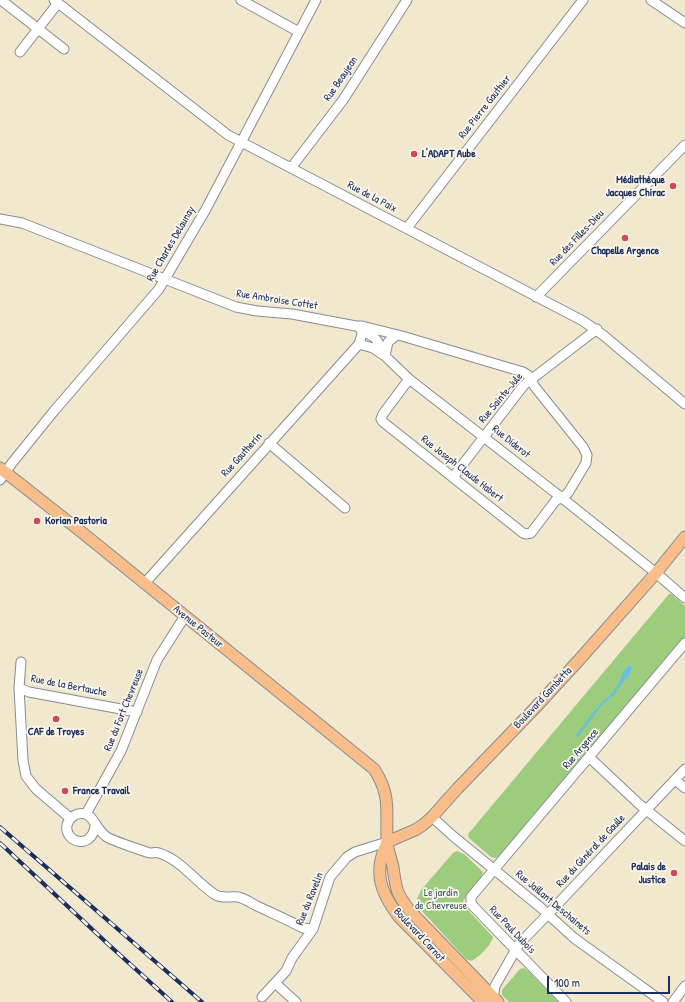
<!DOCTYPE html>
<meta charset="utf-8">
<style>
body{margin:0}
#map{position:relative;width:685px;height:1002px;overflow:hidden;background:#f1e8cd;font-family:"Patrick Hand",sans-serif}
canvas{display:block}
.scale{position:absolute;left:547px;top:976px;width:123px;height:18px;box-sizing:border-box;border:2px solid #1b2f5e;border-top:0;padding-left:5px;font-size:12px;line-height:14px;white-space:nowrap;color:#1b2f5e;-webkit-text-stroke:3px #fbf7ec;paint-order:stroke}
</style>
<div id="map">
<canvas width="685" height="1002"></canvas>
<div class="scale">100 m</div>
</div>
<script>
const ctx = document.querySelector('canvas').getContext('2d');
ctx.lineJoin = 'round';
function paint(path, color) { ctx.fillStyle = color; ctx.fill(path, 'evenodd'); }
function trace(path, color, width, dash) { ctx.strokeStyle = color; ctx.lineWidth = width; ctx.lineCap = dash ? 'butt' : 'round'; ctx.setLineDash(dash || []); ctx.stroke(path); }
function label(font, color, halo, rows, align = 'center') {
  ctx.font = font + ' "Patrick Hand",sans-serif'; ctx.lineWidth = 3.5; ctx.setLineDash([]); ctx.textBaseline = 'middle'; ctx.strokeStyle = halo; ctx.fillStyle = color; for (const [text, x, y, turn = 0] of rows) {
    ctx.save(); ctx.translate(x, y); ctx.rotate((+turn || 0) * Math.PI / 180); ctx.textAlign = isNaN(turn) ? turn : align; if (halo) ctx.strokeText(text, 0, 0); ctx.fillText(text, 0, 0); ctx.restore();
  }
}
const green = new Path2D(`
 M669 594H671L685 606V637L498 857 495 858 491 857 470 839 468 836 469 833Z
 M457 851 464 854 483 872 482 875 463 901 466 908 493 937C491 945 479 958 471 961L466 959 421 910 417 899 421 890 453 853Z
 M524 968 529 972 558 1002H509L502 995V990L520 969Z`);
const water = new Path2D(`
 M630 665 632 667 629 676 622 683 615 694 601 706 578 737 576 736C583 726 590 715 599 706 604 699 612 696 616 688 621 680 622 670 630 665Z`);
const minor = new Path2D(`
 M1 0 64 49
 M54 0 228 135 583 321 603 335 685 404
 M241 0 299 32
 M651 0 685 23
 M20 52 58 3
 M291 168 343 100 407 0
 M0 219 22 223 236 307 257 311 292 314 356 326H362L402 336 523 372 528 375 535 387 583 447 587 455 586 463 568 493 562 498 556 500 531 533 526 534 523 533 383 422 381 419 383 414 409 379
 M407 228 583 0
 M536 297 685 145
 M360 329 374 337 378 342 385 356 409 379 562 498 656 573 685 598
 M359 344 373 348 385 356
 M385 356 388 342 397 335
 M269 443 345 508
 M453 477 524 385 597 329
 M0 480 12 463 54 411 159 289 206 209 316 0
 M144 584 359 344 362 334V326
 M21 662 19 688 23 760 26 776 36 789 70 818
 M19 688 29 692 137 712
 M589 757 639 804 685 841
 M675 780 685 788
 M86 814 121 751 157 660 185 616
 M432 817 453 836 540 907 574 938 663 1002
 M95 826C92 850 64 843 67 825 69 817 77 812 85 814 94 816 97 831 107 837 111 840 146 852 150 853 153 853 156 852 159 853 181 860 195 881 214 894 220 899 230 896 238 897 244 898 251 903 257 906 272 913 288 920 303 928L313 929
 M262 997 275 983
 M493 1001 495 986 519 944 552 910 685 769
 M296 1002 275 983 286 971 292 958 313 929 330 877 347 857 355 852 387 842
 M566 1002 473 906 471 902V897L685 643
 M673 1002 685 986`);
const major = new Path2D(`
 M0 468 84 534 374 769C391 795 386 810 387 840 387 849 391 858 393 867 396 889 396 893 410 911L498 1002
 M387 842 415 830 423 825 432 817 457 789 535 708 579 660 656 573 685 537
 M387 842C384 850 380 859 380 867 378 886 388 902 399 917L483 1002`);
const rail = new Path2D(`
 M0 827 202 1002
 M0 843 109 945 172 1002`);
const markers = [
 [414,154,4,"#d1495b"],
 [673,186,4,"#d1495b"],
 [625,238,4,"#d1495b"],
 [37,521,4,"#d1495b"],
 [56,719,4,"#d1495b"],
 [65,791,4,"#d1495b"],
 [674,873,4,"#d1495b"]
];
const streetNames = [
 ["Rue Beaujean",341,79,-56],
 ["Rue Pierre Gauthier",485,107,-52],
 ["Rue de la Paix",372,197,28],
 ["Rue des Filles-Dieu",577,238,-46],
 ["Rue Charles Delaunay",171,244,-60],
 ["Rue Ambroise Cottet",277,300,9],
 ["Rue Sainte-Jule",501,398,-50],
 ["Rue Diderot",511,442,39],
 ["Rue Gautherin",242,455,-48],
 ["Rue Joseph Claude Habert",462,469,38],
 ["Avenue Pasteur",198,627,39],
 ["Rue de la Bertauche",69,686,11],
 ["Boulevard Gambetta",543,698,-47],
 ["Rue du Fort Chevreuse",124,710,-68],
 ["Rue Argence",581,749,-50],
 ["Rue du Général de Gaulle",591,851,-47],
 ["Rue du Ravelin",310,899,-68],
 ["Rue Jaillant Deschainets",553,903,40],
 ["Rue Paul Dubois",512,930,46],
 ["Boulevard Carnot",419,935,47]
];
const poiNames = [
 ["L'ADAPT Aube",422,154],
 ["Médiathèque",665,180,"right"],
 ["Jacques Chirac",665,193,"right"],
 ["Chapelle Argence",625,251,"center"],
 ["Korian Pastoria",45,521],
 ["CAF de Troyes",56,732,"center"],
 ["France Travail",73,791],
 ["Palais de",666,867,"right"],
 ["Justice",666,880,"right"]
];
const parkNames = [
 ["Le jardin",441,893],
 ["de Chevreuse",441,906]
];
paint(green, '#9ccd7c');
paint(water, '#68bfe5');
trace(minor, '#868c96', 11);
trace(major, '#868c96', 13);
trace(minor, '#fff', 9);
trace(major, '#f8bd89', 11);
trace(rail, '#1b2f5e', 4);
trace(rail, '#fbf7ec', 2.5, [8]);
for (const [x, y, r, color] of markers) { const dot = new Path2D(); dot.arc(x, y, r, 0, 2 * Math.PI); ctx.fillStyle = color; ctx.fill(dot); trace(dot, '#fbf7ec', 1.5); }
label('11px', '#1b2f5e', '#fbf7ec', streetNames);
label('bold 11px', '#1b2f5e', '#fbf7ec', poiNames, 'left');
label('11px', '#3b5666', '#fbf7ec', parkNames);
</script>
